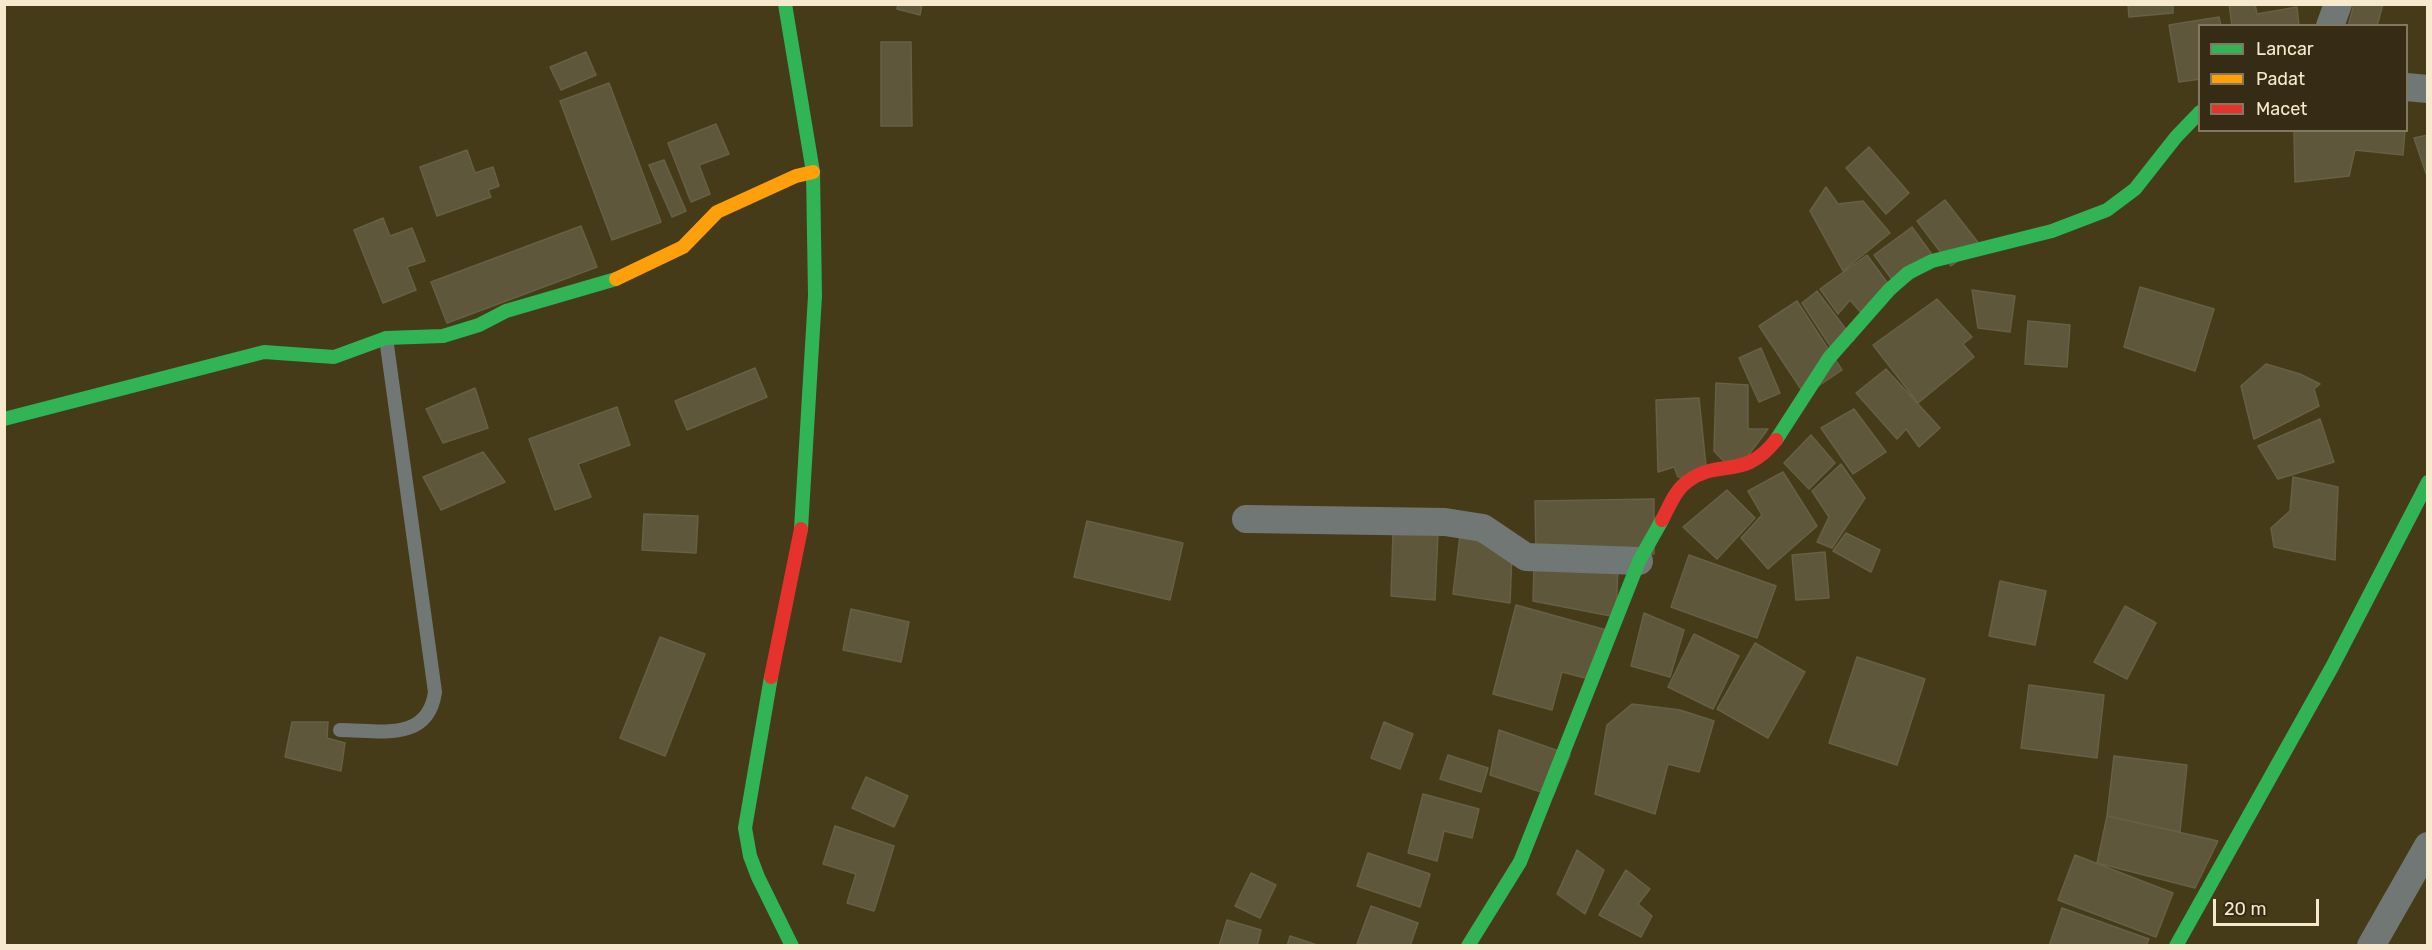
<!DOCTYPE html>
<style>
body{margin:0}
#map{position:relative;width:2432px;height:950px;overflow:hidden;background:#463b19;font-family:Rubik,sans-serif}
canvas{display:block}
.frame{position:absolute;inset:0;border:6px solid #f6e9cd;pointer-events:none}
.legend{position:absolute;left:2198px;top:24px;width:210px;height:108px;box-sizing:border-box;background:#362c15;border:2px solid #83785f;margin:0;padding:8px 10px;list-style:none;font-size:18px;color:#f6e9cd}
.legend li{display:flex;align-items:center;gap:12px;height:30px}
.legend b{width:30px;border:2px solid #83785f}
.scale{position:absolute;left:2213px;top:899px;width:106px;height:27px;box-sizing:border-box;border:3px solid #f6e9cd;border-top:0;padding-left:8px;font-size:18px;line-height:21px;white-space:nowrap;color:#f6e9cd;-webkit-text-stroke:4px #362c15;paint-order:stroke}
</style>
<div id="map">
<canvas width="2432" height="950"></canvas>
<div class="frame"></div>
<ul class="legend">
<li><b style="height:8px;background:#30b455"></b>Lancar</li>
<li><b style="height:8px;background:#ff9f0a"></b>Padat</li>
<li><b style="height:8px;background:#e5322d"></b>Macet</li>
</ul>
<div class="scale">20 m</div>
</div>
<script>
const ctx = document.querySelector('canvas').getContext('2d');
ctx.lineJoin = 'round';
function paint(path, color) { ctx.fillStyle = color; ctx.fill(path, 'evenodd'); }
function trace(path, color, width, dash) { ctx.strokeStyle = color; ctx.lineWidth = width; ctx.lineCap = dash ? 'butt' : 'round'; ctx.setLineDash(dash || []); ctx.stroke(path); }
const building = new Path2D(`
 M898 4H922L920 15 897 9Z
 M2128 4H2173V13L2129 17Z
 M2229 4H2255L2257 14 2297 7 2299 26H2232Z
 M2354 4H2383L2377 26H2348Z
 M2219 17 2221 26H2200V79L2179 82 2169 25Z
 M881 42H911L912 126H881Z
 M586 52 596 75 561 90 550 67Z
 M609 83 661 222 612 240 560 101Z
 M716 124 729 154 699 165 710 194 691 202 668 143Z
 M2294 130H2405L2403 155 2355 150 2349 176 2295 182Z
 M2428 135V179L2414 138Z
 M1869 147 1909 193 1886 214 1846 168Z
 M467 150 475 173 493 167 499 186 488 190 491 197 437 216 420 167Z
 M664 160 686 211 672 217 649 165Z
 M1826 187 1838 204 1863 201 1890 233 1843 271 1810 211Z
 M1945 200 1980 245 1951 266 1917 221Z
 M383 218 390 236 412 228 425 261 407 267 416 290 383 303 354 230Z
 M581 226 597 267 447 323 431 282Z
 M1912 227 1936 260 1899 289 1874 255Z
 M1867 255 1892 289 1863 315 1850 300 1838 314 1820 289Z
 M2140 287 2214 309 2195 371 2124 347Z
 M1972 290 2015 296 2010 332 1978 328Z
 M1817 291 1854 340 1834 352 1802 303Z
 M1937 299 1972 337 1963 344 1974 357 1918 403 1873 345Z
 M1797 301 1842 370 1805 395 1759 326Z
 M2028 321 2070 325 2067 367 2025 364Z
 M1761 348 1780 393 1759 402 1739 358Z
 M2266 364 2300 374 2320 384 2314 389 2319 406 2254 439 2241 386Z
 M755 368 767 397 687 430 675 401Z
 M1886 369 1940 428 1919 447 1906 429 1897 439 1856 393Z
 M1716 383 1748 385V429H1768L1735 473 1714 451Z
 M475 388 488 428 443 443 426 409Z
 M1699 398 1707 476 1678 477 1674 467 1658 472 1656 400Z
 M617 407 630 445 578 464 591 497 555 510 529 439Z
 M1854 409 1886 452 1853 474 1821 428Z
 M2320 419 2334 462 2278 479 2258 446Z
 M1811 435 1835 463 1809 489 1784 463Z
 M483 452 505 482 441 510 423 477Z
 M1841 464 1865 498 1832 548 1817 542 1829 517 1812 491Z
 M1783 472 1817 526 1768 569 1741 538 1762 515 1748 491Z
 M2293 477 2338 487 2335 560 2274 547 2271 528 2290 511Z
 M1727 490 1755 518 1717 559 1683 527Z
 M1654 499V554L1536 555 1535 501Z
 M644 514 698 516 696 553 642 550Z
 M1087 521 1183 543 1170 600 1074 577Z
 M1393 531 1438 533 1435 600 1391 596Z
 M1846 533 1880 550 1871 572 1833 551Z
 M1460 535 1512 553 1510 603 1453 594Z
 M1825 552 1829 598 1796 600 1792 555Z
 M1689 555 1776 586 1757 638 1671 607Z
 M1534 566 1618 567 1616 617 1533 601Z
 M2000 581 2046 591 2035 645 1989 636Z
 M1516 605 1610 631 1597 681 1562 672 1552 710 1493 694Z
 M2125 606 2156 623 2127 679 2094 662Z
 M851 609 909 622 901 662 843 650Z
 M1644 613 1684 630 1670 677 1631 666Z
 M1694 634 1739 656 1713 709 1668 687Z
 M660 637 705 654 665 756 620 738Z
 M1755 643 1805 672 1768 738 1717 709Z
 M1857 657 1925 679 1897 765 1829 743Z
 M2029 685 2104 695 2097 758 2021 748Z
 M1632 704 1680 710 1714 721 1699 772 1668 764 1655 814 1595 794 1607 725Z
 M292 722H328L327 738 345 743 341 771 285 757Z
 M1384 722 1413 734 1400 769 1371 758Z
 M1499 730 1570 755 1553 796 1490 775Z
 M1448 755 1488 768 1481 792 1440 779Z
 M2114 756 2187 765 2180 832 2107 816Z
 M866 777 908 796 894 827 852 808Z
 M1423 794 1479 809 1472 838 1444 831 1437 861 1408 853Z
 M2107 816 2218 841 2195 888 2097 863Z
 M835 826 894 846 874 911 847 903 856 874 823 864Z
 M1577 850 1604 870 1585 914 1557 894Z
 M1368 853 1430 874 1420 907 1357 886Z
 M2075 855 2173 893 2156 937 2058 900Z
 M1626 870 1650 889 1638 904 1652 916 1641 937 1599 915Z
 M1251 873 1276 885 1260 918 1235 906Z
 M1371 906 1418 923 1410 946 1357 944Z
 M2062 908 2149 939 2146 946H2049Z
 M1227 920 1261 930 1257 946H1219Z
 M1290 936 1320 946H1287Z`);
const lane = new Path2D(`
 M340 730C379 730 428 743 435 692L386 338`);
const street = new Path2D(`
 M2330 26 2338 4
 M2406 87 2428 89
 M1246 519 1445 522 1483 528 1526 557 1639 561
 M2371 946 2428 846`);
const fast = new Path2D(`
 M785 4 813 172 815 296 801 529
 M4 419 264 352 334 357 386 338 443 336 479 325 506 311 616 279
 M1776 440 1829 358 1889 290 1908 273 1932 261 2052 231 2107 210 2135 189 2176 137 2200 112
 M771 677 745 828 750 856 758 877 792 946
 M1468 946 1520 862 1639 561 1662 520
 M2176 946 2332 667 2428 482`);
const slow = new Path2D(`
 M616 279 683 247 717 212 796 176 813 172`);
const jam = new Path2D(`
 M1662 520C1669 507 1675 490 1688 481 1719 458 1744 481 1776 440
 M771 677 801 529`);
paint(building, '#5e573c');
trace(building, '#666045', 1.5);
trace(lane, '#707774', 14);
trace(street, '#707774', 28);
trace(fast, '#30b455', 14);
trace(slow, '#ff9f0a', 14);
trace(jam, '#e5322d', 14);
</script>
